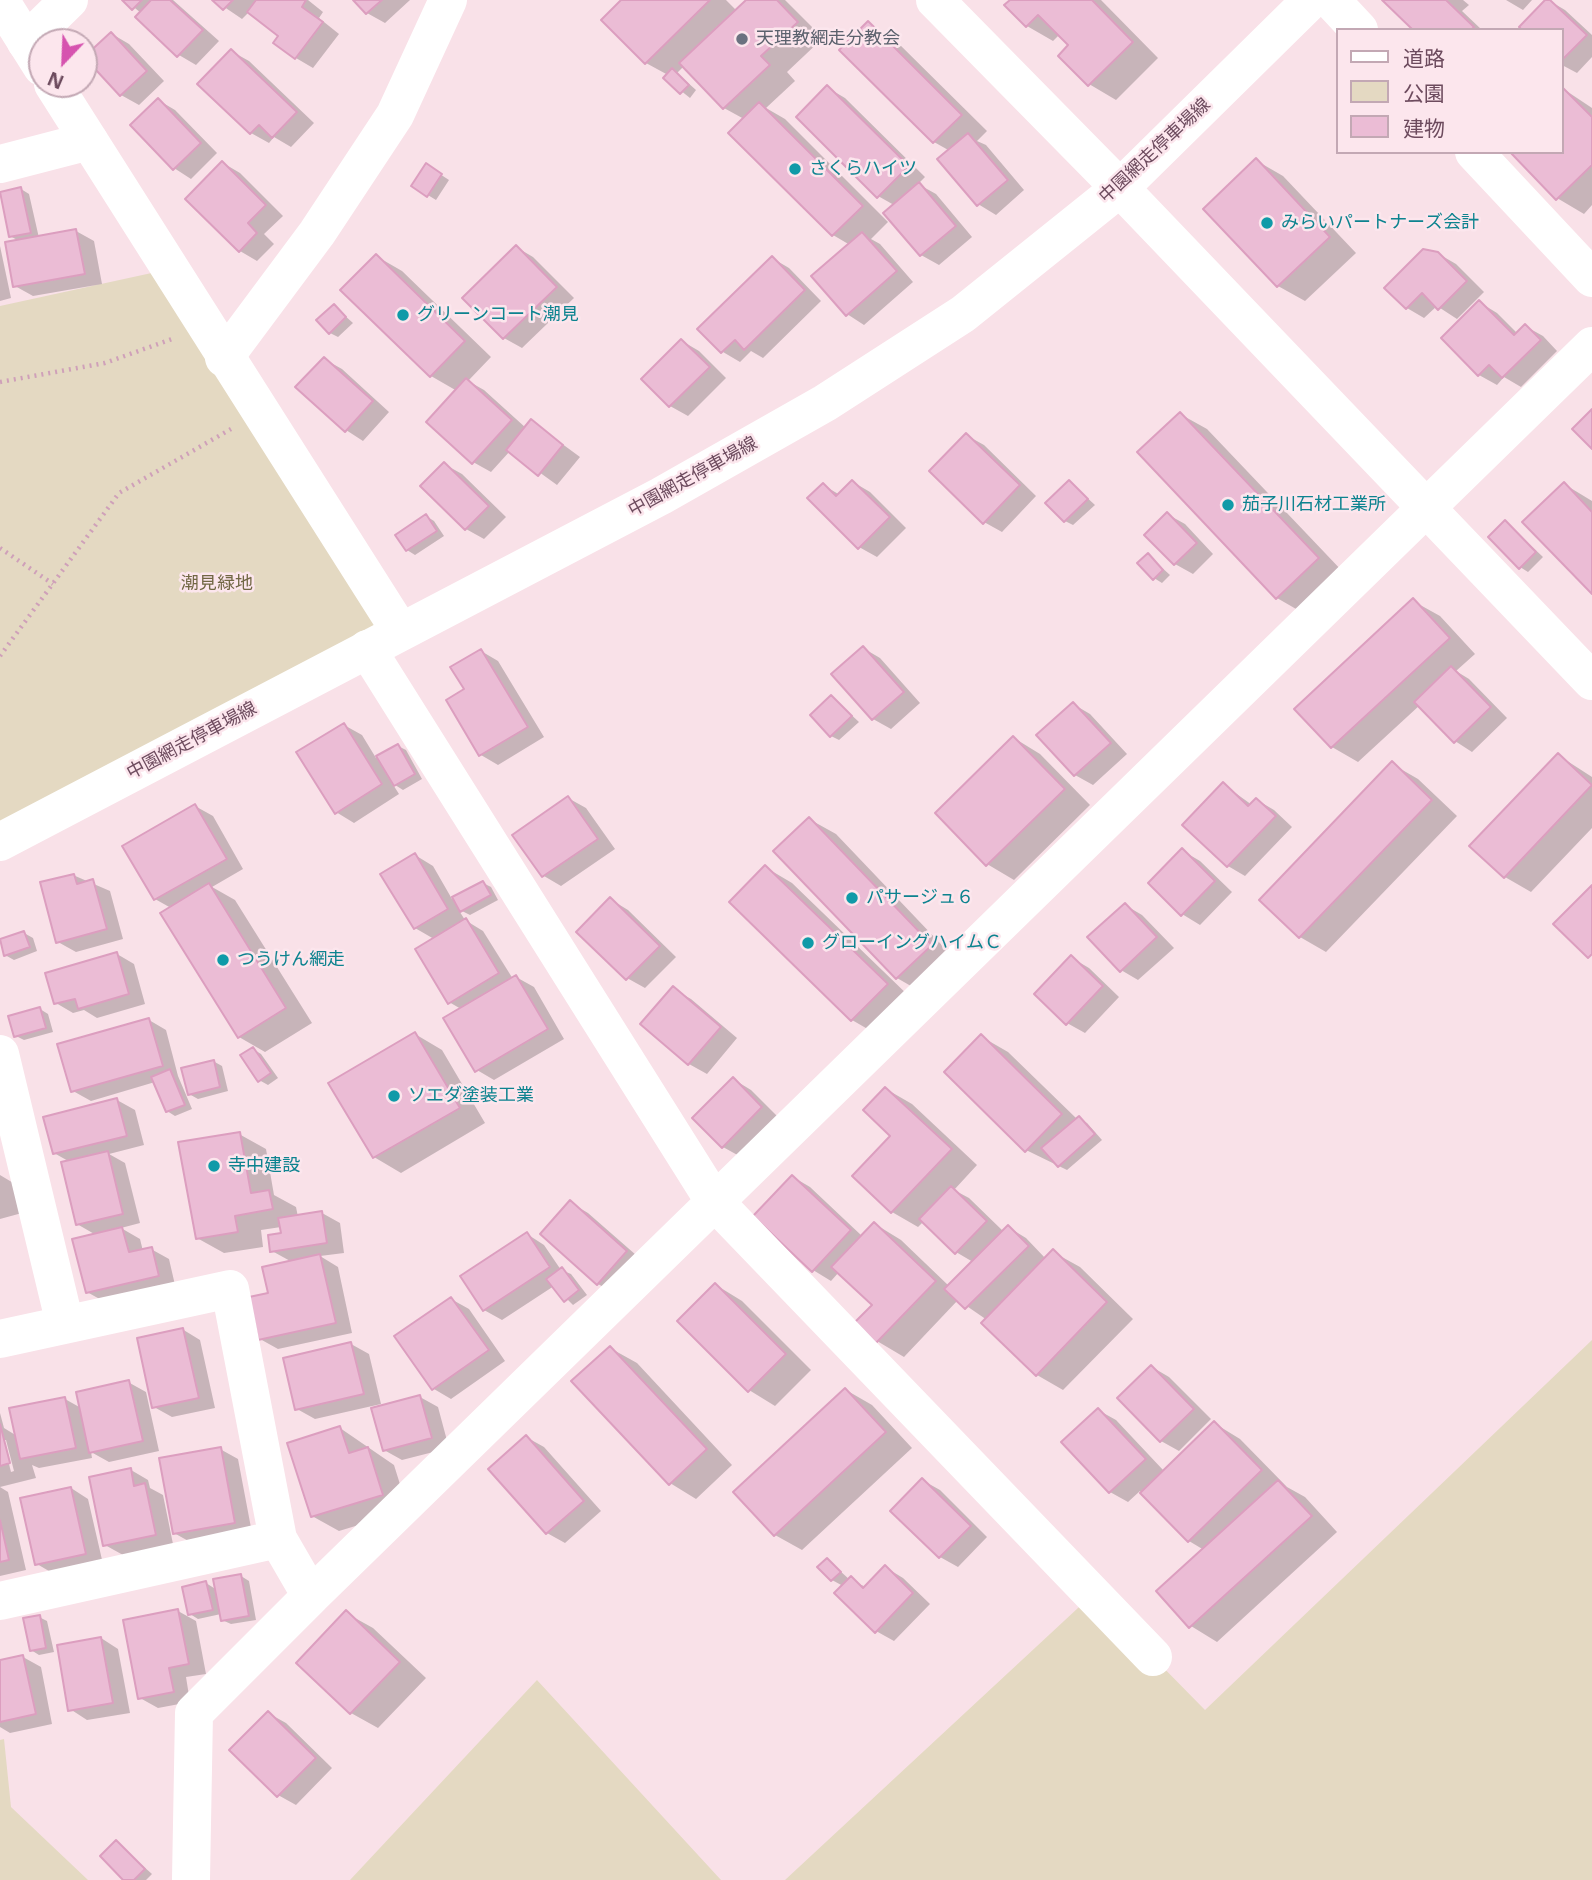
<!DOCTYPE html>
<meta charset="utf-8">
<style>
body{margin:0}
#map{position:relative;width:1592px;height:1880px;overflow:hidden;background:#f9e1e8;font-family:"Noto Sans","Noto Sans JP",sans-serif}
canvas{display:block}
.legend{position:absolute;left:1336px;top:28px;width:228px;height:126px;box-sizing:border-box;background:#fce6ed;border:2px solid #c3a8b4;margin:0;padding:9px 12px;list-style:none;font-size:21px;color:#6d4b5e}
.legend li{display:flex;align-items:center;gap:14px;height:35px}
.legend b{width:35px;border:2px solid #c3a8b4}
.north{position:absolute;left:28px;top:28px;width:70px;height:70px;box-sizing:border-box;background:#fce6ed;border:2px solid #c3a8b4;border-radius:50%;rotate:203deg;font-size:19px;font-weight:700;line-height:28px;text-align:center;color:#6d4b5e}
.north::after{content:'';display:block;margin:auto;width:24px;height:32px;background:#d653af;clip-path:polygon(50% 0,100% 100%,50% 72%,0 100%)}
</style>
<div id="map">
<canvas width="1592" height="1880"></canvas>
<ul class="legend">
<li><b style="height:9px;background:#fff"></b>道路</li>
<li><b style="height:19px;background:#e4d9c2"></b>公園</li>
<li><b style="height:19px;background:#ebbcd5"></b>建物</li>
</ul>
<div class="north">N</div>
</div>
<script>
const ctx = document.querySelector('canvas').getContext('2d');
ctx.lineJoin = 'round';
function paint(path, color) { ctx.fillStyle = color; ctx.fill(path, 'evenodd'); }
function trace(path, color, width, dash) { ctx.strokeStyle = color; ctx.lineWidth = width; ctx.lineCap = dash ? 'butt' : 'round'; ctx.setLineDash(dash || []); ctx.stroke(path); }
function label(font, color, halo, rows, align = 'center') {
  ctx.font = font + ' "Noto Sans","Noto Sans JP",sans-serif'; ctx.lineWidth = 5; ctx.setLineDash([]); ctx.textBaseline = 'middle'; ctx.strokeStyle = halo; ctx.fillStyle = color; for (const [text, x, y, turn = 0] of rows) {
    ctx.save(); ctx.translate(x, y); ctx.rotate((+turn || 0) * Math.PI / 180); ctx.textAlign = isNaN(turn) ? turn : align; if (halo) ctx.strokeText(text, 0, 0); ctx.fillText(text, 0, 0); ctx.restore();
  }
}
const green = new Path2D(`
 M170 269 400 631 0 842V306Z
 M1592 1340V1880H785L1092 1595 1205 1710Z
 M537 1680 721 1880H350Z
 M4 1739 11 1807 88 1880H0V1740Z`);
const shadow = new Path2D(`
 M125 0H173L219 41 196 65 179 55 141 13Z
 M214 0H308L323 12 319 18 339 34 313 68 296 58 281 36 249 12 242 19Z
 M355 0H410L385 23 367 13Z
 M624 0H726L737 11 749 0H785L823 38 787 72 795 81 766 108 785 119 888 222 871 239 880 244 913 282 864 325 847 314 850 245 833 235 731 133 744 119 724 108 684 66 677 73 696 90 690 98 665 78 668 75 646 63Z
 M1012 0H1101L1158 58 1116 100 1089 84 1071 45 1060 34 1053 41 1027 26Z
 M1384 0H1463L1469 5 1462 11 1482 30H1416Z
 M1506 0H1532L1523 10Z
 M1548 0 1565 10 1592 35V57L1577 73 1562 65V30Z
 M868 24 894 39 987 131 977 141 986 145 1024 190 996 215 978 204 950 151 934 142 841 50Z
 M112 34 129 44 164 81 139 105 121 95 86 57Z
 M231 51 249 61 314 123 291 147 274 137 269 143 251 133 200 84Z
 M828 88 845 98 925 177 918 184 936 194 972 237 939 265 921 255 894 205 878 196Z
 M1562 88 1592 108V205L1584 214 1557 198 1562 152Z
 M158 100 175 110 217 153 191 179 174 168Z
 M1257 161 1283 176 1356 253 1305 301 1278 286Z
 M223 163 240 173 283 216 264 234 274 244 257 261 240 251Z
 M426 165 449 180 436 200 413 186Z
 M21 189 29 194 39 238 76 231 94 241 102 284 33 296 15 286 19 241 10 236Z
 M0 246 11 298 0 301Z
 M516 247 533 257 574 298 522 348 504 338 464 298Z
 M1437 253 1456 264 1484 292 1457 319 1437 306 1424 318 1407 308Z
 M376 256 402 271 491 357 468 381 484 390 526 428 531 421 580 457 557 485 510 451 491 472 473 462 457 391 431 376Z
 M772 258 789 268 821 301 763 358 751 351 740 362 723 352Z
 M1479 302 1497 313 1518 334 1525 326 1543 336 1557 351 1521 387 1504 377 1497 385 1479 375Z
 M334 306 353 323 338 337 330 333Z
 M682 341 699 351 726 378 688 416 670 406 643 379Z
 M324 359 342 369 389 412 363 441 346 430Z
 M1180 414 1207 429 1345 574 1303 613 1277 598Z
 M966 435 984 445 1036 496 1002 532 984 522Z
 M444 464 462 474 506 517 484 539 466 529 423 486Z
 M853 482 870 492 906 528 877 557 859 547 823 485 840 495Z
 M1070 482 1095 505 1073 525 1065 521Z
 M1564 484 1592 501V591Z
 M1167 514 1185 524 1213 554 1193 574 1175 564Z
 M426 516 434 521 444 536 415 555 407 550Z
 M1506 522 1543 557 1528 572 1520 567Z
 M1148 555 1170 575 1162 583 1154 578Z
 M1413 601 1440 616 1475 654 1456 671 1469 679 1507 718 1472 752 1455 741 1420 705 1358 762 1332 747Z
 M863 648 880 658 920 703 891 729 873 719 833 674Z
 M481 651 498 661 544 737 498 765 481 755 466 689Z
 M832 697 859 722 839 740 831 736Z
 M1073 704 1090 714 1127 754 1093 785 1075 775 1039 735Z
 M344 725 362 735 376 758 398 746 406 750 422 779 403 790 392 783 399 794 354 823 336 812Z
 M1014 738 1040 754 1090 805 1014 880 987 864Z
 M1558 755 1592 777V828L1531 892 1505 877Z
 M1392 764 1418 779 1457 816 1326 952 1300 937Z
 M1223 784 1252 805 1257 800 1274 810 1292 827 1245 876 1228 866Z
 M568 798 586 808 615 849 561 886 544 876 515 835Z
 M195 806 213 816 243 869 212 887 235 900 312 1023 265 1052 239 1037 171 908 155 899Z
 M809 819 836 834 957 961 923 993 897 978Z
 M1183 851 1200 861 1232 892 1200 925 1182 914Z
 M415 855 433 866 452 899 483 883 491 887 498 900 470 915 458 909 465 920 483 931 513 979 516 977 534 987 564 1039 494 1080 477 1070 461 1009 449 1002 434 939 415 928Z
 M765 867 792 883 913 1000 878 1035 852 1020Z
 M73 875 110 891 123 939 76 952 58 942Z
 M610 899 628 910 676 957 645 988 627 978Z
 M1125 905 1142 915 1174 948 1138 980 1121 970Z
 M24 933 33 938 37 951 14 960 5 955 0 941Z
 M117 954 134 964 145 1004 97 1018 84 1010 73 1013 56 1003Z
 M1072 958 1089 968 1119 997 1085 1033 1067 1023Z
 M673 989 691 999 737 1038 707 1074 689 1064 643 1024Z
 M40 1009 48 1014 53 1032 24 1040 16 1036Z
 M149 1020 166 1030 178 1076 192 1109 175 1116 167 1111 155 1082 91 1101 73 1091Z
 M415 1034 442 1050 485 1123 401 1173 374 1157 331 1084Z
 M982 1037 1008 1052 1077 1119 1087 1123 1102 1140 1067 1170 1026 1150Z
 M253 1049 261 1054 278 1078 268 1085 259 1080Z
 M213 1061 222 1066 228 1091 198 1099 189 1094Z
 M733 1079 751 1090 779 1118 741 1157 723 1147Z
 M886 1089 912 1104 977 1165 954 1190 969 1198 1004 1232 1008 1227 1026 1238 1046 1259 1053 1252 1080 1267 1133 1319 1063 1390 1037 1375 987 1320 958 1300 904 1357 877 1341 874 1305 839 1272 831 1281 813 1270 793 1177 810 1187 862 1236 875 1224 901 1240 949 1286 973 1262 956 1252 924 1221 918 1227 892 1212 893 1136Z
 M117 1100 135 1110 144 1145 109 1154 125 1163 140 1223 121 1228 140 1239 143 1251 151 1249 169 1259 175 1285 105 1302 87 1292 96 1235 77 1224 70 1162 54 1153Z
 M239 1134 266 1149 274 1195 296 1207 298 1217 322 1213 340 1223 344 1253 320 1256 338 1267 352 1333 278 1349 260 1339 270 1294 292 1262 272 1251 283 1235 281 1227 261 1230 263 1247 224 1253 197 1238Z
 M0 1175 15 1184 22 1213 0 1219Z
 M571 1203 588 1213 644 1262 616 1294 598 1284 542 1234Z
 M527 1234 544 1245 561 1270 571 1274 587 1295 573 1305 554 1286 502 1320 484 1310Z
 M716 1285 742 1301 811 1370 775 1406 749 1390Z
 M451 1299 469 1309 505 1361 451 1399 434 1389Z
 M182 1329 200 1340 215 1408 172 1417 154 1407Z
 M351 1344 369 1354 381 1404 315 1419 297 1409Z
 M610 1348 637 1363 732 1465 696 1499 670 1483Z
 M1152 1367 1169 1377 1211 1419 1179 1451 1161 1441Z
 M128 1382 146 1392 159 1451 109 1462 91 1452 92 1458 39 1468 32 1465 36 1478 0 1487V1413L4 1428 17 1436 65 1399 81 1408ZM3 1440H6L14 1471 11 1472Z
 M846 1390 872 1405 912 1448 802 1550 775 1535 736 1492Z
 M420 1397 438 1407 449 1448 402 1460 384 1450Z
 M1098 1410 1116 1420 1164 1471 1214 1423 1240 1439 1287 1487 1305 1497 1337 1532 1217 1642 1191 1626 1204 1550 1189 1541 1140 1491 1128 1502 1110 1492 1064 1442Z
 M340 1428 394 1465 408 1510 339 1531 312 1516Z
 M526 1437 544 1447 601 1511 565 1543 547 1533 490 1469Z
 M220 1449 238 1459 252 1533 192 1543 174 1533Z
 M131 1470 148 1480 150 1488 163 1495 173 1544 123 1555 105 1545Z
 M922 1480 940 1490 987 1537 958 1567 940 1557Z
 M0 1487 8 1492 26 1570 0 1576Z
 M71 1488 88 1499 103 1564 54 1574 37 1564Z
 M828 1560 850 1580 866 1587 885 1567 903 1578 930 1604 894 1641 876 1631 843 1586 832 1580Z
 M241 1576 249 1581 256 1620 231 1624 222 1620 221 1614 198 1619 190 1614 206 1583 217 1590Z
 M178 1611 196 1621 206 1674 186 1677 190 1702 158 1708 140 1698Z
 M346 1613 373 1628 426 1678 378 1728 351 1713 299 1663Z
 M39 1617 47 1621 54 1652 39 1655 31 1650Z
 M101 1638 118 1649 130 1713 87 1720 70 1709Z
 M23 1657 41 1667 52 1724 10 1733 0 1727V1662Z
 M268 1713 286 1723 332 1768 296 1805 278 1795Z
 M116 1842 152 1874 146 1880H126Z`);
const building = new Path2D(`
 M122 0H142L132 10Z
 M151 0H170L203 30 177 57 135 17Z
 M212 0H233L223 10Z
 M256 0H306L302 7 323 22 295 59 273 43 278 36 247 12Z
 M353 0H382L366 14Z
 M621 0H710L645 64 601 20Z
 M746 0H777L798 22 761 56 770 65 723 109 679 63Z
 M1010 0H1092L1133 42 1088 86 1058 56 1068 45 1038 15 1026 27 1004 5Z
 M1382 0H1446L1474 27 1471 30H1413Z
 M1545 0H1550L1587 35 1562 60V30H1522L1519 27Z
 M868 21 962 115 933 143 839 50Z
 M111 32 147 71 120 96 84 57Z
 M231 49 297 112 272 138 259 125 250 134 197 84Z
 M672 68 689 85 680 94 663 78Z
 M827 85 909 166 877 198 796 117Z
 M1562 87 1592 117V165L1556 200 1510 152H1562Z
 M158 98 201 143 173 170 130 125Z
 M759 102 863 206 832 236 728 133Z
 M968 133 1008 180 977 206 937 159Z
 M1256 158 1330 237 1277 287 1203 209Z
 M222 161 266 205 248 223 257 233 239 252 185 199Z
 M426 163 442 174 427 197 411 186Z
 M919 182 956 226 920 256 883 213Z
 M21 187 31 233 9 237 0 192Z
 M76 229 85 274 13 287 5 242Z
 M862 232 897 271 846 316 811 276Z
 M516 245 557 287 503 339 462 298Z
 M1423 249 1438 252 1467 281 1438 310 1422 293 1406 309 1384 288Z
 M376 254 465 341 430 377 340 290Z
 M772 256 805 290 744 350 735 340 721 353 697 329Z
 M1479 300 1514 335 1525 324 1541 340 1502 378 1489 365 1478 376 1441 338Z
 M334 304 346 317 329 334 316 320Z
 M681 339 710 367 669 407 641 379Z
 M324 357 373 401 345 432 295 387Z
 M466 378 512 420 472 464 426 422Z
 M1592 409V449L1572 429Z
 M1180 412 1319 558 1276 599 1137 452Z
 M531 419 563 445 538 476 506 450Z
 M966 433 1020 485 983 524 929 471Z
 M444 462 489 506 465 530 420 486Z
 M852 480 890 517 858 549 807 498 823 483 836 496Z
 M1069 480 1088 499 1064 522 1045 503Z
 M1564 482 1592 512V594L1522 522Z
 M1167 512 1197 543 1174 565 1144 535Z
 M426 514 437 531 406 551 395 535Z
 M1505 520 1536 552 1519 569 1488 537Z
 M1148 553 1163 570 1153 580 1137 563Z
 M1413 598 1450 638 1331 748 1294 709Z
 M863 646 904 692 872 720 831 674Z
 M481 649 528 727 479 756 446 700 464 689 450 667Z
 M1451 666 1491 707 1454 743 1414 702Z
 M831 695 852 716 830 737 810 715Z
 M1073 702 1111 743 1074 776 1036 735Z
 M344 723 382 784 335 814 296 752Z
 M1013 736 1065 789 986 866 935 813Z
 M398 744 415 774 394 786 376 756Z
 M1558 753 1592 785 1504 878 1469 846Z
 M1392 761 1432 800 1299 938 1259 900Z
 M1223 782 1248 806 1256 798 1276 816 1227 867 1182 825Z
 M568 796 598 839 542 877 512 835Z
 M195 804 227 859 154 900 122 846Z
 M809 817 932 945 896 979 773 851Z
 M1182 848 1215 881 1181 916 1148 883Z
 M415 853 448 909 414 929 380 874Z
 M765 865 888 984 851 1021 729 902Z
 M74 874 77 884 93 879 107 929 56 943 40 882Z
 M483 881 491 895 460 912 452 897Z
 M209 883 286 1008 238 1038 160 913Z
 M1592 885V954L1588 958 1553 924Z
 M610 897 660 946 626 980 576 932Z
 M1125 903 1157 937 1120 972 1087 937Z
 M466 918 499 973 448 1004 415 949Z
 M24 931 30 947 4 956 0 939Z
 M117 952 129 994 78 1009 75 999 54 1004 45 973Z
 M1071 955 1103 986 1066 1025 1034 994Z
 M516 975 548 1029 475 1072 443 1018Z
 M673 986 721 1027 688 1065 640 1024Z
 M40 1007 46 1028 14 1037 8 1016Z
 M149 1018 163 1066 71 1092 57 1044Z
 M415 1032 460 1108 373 1158 328 1083Z
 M981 1034 1062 1114 1025 1152 944 1072Z
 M253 1047 271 1073 258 1082 240 1055Z
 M214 1060 220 1087 188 1095 181 1068Z
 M170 1069 185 1105 166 1112 151 1077Z
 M733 1077 762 1107 722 1148 692 1118Z
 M885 1087 952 1149 891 1213 852 1176 890 1136 863 1110Z
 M117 1098 127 1136 53 1154 43 1117Z
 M1079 1116 1095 1134 1058 1167 1041 1148Z
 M240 1132 251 1193 269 1190 273 1209 235 1216 238 1232 196 1239 178 1142Z
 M108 1151 123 1214 76 1225 61 1162Z
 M792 1175 851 1230 812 1272 753 1216Z
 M951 1186 987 1221 955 1254 919 1219Z
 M570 1200 627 1251 597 1285 540 1234Z
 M322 1211 327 1243 270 1252 268 1235 281 1233 278 1218Z
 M874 1222 936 1281 876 1343 855 1322 872 1305 831 1267Z
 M1008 1225 1029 1246 965 1309 944 1289Z
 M122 1227 129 1252 152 1247 159 1276 86 1293 72 1239Z
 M527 1232 550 1267 483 1311 460 1276Z
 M1053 1249 1107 1302 1036 1376 981 1323Z
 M320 1254 336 1323 258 1340 249 1297 268 1293 262 1267Z
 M562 1267 579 1290 564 1302 546 1279Z
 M715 1283 786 1354 748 1392 677 1321Z
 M451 1297 489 1350 432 1390 394 1336Z
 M183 1328 199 1398 152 1408 137 1338Z
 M351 1342 364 1394 295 1410 283 1358Z
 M610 1346 707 1449 669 1485 571 1381Z
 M1151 1365 1194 1409 1160 1442 1117 1398Z
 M129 1380 143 1441 89 1453 76 1392Z
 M845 1388 886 1432 774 1536 733 1492Z
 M420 1395 432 1438 383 1451 371 1408Z
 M65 1397 76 1448 20 1459 9 1408Z
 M1098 1408 1146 1459 1109 1493 1061 1442Z
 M1214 1421 1262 1470 1188 1542 1140 1493Z
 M0 1424 10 1463 0 1466Z
 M340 1426 349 1453 368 1447 383 1495 311 1517 287 1443Z
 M526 1435 584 1501 546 1534 488 1469Z
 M221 1447 235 1523 173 1534 159 1458Z
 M131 1468 134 1486 145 1483 156 1535 103 1546 89 1477Z
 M922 1478 971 1526 939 1558 890 1511Z
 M1278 1480 1312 1516 1189 1628 1156 1591Z
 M71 1487 86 1554 35 1565 20 1498Z
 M0 1520 9 1560 0 1562Z
 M827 1558 841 1572 831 1581 817 1567Z
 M885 1565 913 1593 875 1633 834 1593 851 1576 863 1588Z
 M241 1574 249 1616 221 1621 213 1579Z
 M206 1581 213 1610 188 1615 182 1587Z
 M178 1609 189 1664 169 1668 174 1692 138 1699 123 1620Z
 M346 1610 400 1662 350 1714 296 1663Z
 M40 1615 46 1648 30 1651 23 1618Z
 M101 1637 113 1703 68 1711 57 1645Z
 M23 1655 36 1714 0 1722V1660Z
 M268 1711 316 1758 277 1797 229 1750Z
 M116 1840 145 1869 134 1880H123L100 1856Z`);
const path = new Path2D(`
 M0 382 105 363 172 339
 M0 548 53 584
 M0 656 119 493 231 429`);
const minor = new Path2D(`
 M1331 0 1359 30
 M26 42 69 0
 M1474 152 1592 278
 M0 164 89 141
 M224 358 317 233 395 115 448 0
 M367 649 714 1201 1153 1657
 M0 1054 65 1324
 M0 1339 230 1289 278 1539 311 1596 1592 346
 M0 1601 278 1539
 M191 1879 194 1713 311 1596`);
const tertiary = new Path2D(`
 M0 0 42 67
 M935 0 1120 188 1592 681
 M53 84 400 631`);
const secondary = new Path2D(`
 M0 842 661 496 825 403 963 314 1120 188 1311 0`);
const markers = [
 [742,39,7,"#6b7280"],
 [795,169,7,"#0f9aa8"],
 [1267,223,7,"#0f9aa8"],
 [403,315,7,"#0f9aa8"],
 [1228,505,7,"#0f9aa8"],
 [852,898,7,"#0f9aa8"],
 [808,943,7,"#0f9aa8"],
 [223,960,7,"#0f9aa8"],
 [394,1096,7,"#0f9aa8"],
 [214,1166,7,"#0f9aa8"]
];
const worshipNames = [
 ["天理教網走分教会",756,39]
];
const streetNames = [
 ["中園網走停車場線",1155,151,-43],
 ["中園網走停車場線",693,477,-29],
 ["中園網走停車場線",192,741,-28]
];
const cultureNames = [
 ["さくらハイツ",809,169],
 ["みらいパートナーズ会計",1281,223],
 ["グリーンコート潮見",417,315],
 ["茄子川石材工業所",1242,505],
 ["パサージュ６",866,898],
 ["グローイングハイムＣ",822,943],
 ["つうけん網走",237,960],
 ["ソエダ塗装工業",408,1096],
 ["寺中建設",228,1166]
];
const parkNames = [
 ["潮見緑地",217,584]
];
paint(green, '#e4d9c2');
paint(shadow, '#0003');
paint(building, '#ebbcd5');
trace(building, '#dc9ebf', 2);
trace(path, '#cfa0b9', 4.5, [2, 5]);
trace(minor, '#fff', 38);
trace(tertiary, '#fff', 38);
trace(secondary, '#fff', 38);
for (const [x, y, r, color] of markers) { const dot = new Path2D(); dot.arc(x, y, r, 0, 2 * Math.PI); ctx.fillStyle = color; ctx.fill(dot); trace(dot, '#fce6ed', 2.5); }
label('18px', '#5b616d', '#fce6ed', worshipNames, 'left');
label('18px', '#6d4b5e', '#fce6ed', streetNames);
label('18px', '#0d838f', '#fce6ed', cultureNames, 'left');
label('18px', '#716744', '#fce6ed', parkNames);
</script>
